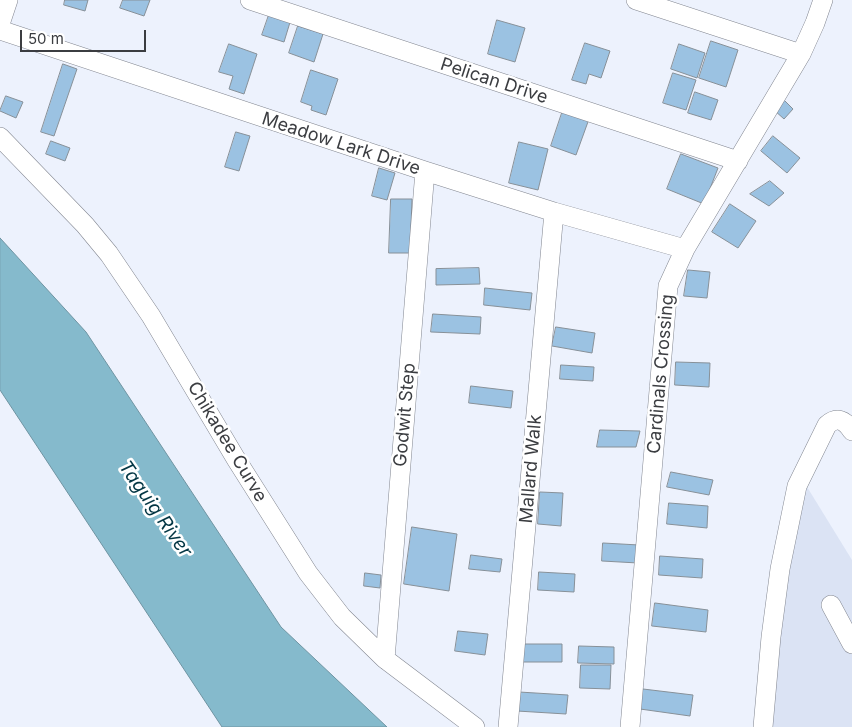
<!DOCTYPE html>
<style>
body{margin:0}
#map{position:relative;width:852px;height:727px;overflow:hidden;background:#edf2fd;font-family:Inter,sans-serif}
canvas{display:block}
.scale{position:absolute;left:20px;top:30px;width:126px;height:22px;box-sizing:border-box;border:2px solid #3b3d41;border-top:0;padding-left:6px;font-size:15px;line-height:18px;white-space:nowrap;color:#3b3d41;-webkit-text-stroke:4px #fff;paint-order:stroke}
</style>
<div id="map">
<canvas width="852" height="727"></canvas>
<div class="scale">50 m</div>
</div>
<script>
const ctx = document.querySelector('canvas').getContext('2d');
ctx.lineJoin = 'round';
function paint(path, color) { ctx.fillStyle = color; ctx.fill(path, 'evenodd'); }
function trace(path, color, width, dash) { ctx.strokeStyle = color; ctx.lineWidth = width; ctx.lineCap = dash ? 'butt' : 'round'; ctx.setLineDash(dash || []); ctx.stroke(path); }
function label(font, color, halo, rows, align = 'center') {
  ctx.font = font + ' Inter,sans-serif'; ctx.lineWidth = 5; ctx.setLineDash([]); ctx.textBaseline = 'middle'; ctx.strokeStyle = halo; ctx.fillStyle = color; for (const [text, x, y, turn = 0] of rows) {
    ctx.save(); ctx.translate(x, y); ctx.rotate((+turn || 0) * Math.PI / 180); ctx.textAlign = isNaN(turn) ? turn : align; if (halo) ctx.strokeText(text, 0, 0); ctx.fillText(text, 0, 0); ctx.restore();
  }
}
const built = new Path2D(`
 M804 482 852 560V727H767L778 628Z`);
const water = new Path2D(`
 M0 238 86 332 281 627 387 727H222L0 390Z`);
const building = new Path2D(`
 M65 0H88L85 11 64 5Z
 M123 0H150L144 16 120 8Z
 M270 12 291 19 284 42 262 35Z
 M497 20 525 28 515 62 488 54Z
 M298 26 323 34 314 62 289 53Z
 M711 41 738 50 726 87 699 78Z
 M585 43 610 51 601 78 589 74 586 84 572 80Z
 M229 44 257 54 244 94 229 89 233 76 219 72Z
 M679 44 705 53 697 78 671 69Z
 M63 64 77 69 54 136 41 132Z
 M311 70 338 79 326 115 311 110 312 106 301 102Z
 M673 73 696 80 686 110 663 103Z
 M695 92 718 100 711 120 688 113Z
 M6 96 23 102 16 118 0 111Z
 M784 100 793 109 784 119 774 110Z
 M563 110 589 119 576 155 551 146Z
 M236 132 250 136 239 171 225 167Z
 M773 136 800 158 787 173 761 151Z
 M51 141 70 148 65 161 46 154Z
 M519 142 548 149 538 190 509 183Z
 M681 154 718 168 704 204 667 189Z
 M379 168 395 173 387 200 372 196Z
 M770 181 784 193 769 206 750 194Z
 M391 199H412L410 253H389Z
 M730 204 756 221 738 248 712 232Z
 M479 268 480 284 436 285V269Z
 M688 270 710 272 707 298 684 296Z
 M485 288 532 293 530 310 484 305Z
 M433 314 481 317 480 334 431 332Z
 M556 327 595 333 592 353 552 346Z
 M676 362 710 363 709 387 675 385Z
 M561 365 594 367 593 381 560 379Z
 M471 386 513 391 511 408 469 403Z
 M600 430 640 431 636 447H597Z
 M671 472 713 480 709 495 667 487Z
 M540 492 563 493 561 526 538 524Z
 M669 503 708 506 707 528 667 524Z
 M412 527 457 534 449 591 404 584Z
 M603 543 639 545 638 563 602 561Z
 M471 555 502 559 500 572 469 569Z
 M660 556 703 559 702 578 659 575Z
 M539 572 575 574 574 592 538 590Z
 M365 573 381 575 380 588 364 586Z
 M655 603 708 610 706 632 652 626Z
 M458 631 488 634 485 655 455 651Z
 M520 644H562V662H520Z
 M579 646 614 647V664L578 663Z
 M581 665H611L610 689 580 688Z
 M643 689 693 695 690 716 640 709Z
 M519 692 568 695 566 714 517 711Z`);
const minor = new Path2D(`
 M250 0 738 161
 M636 0 801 54
 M0 24 8 0
 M0 30 425 171 554 212 685 249
 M0 137 85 225 109 254 151 316 236 459 308 573 342 617 385 659 475 727
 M831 605 852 644
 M385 659 425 171
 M508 727 554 212
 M630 727 668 286 685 249 801 54 815 23 823 0
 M763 727 771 637 780 569 797 486 827 425C837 416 845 420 852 431`);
const streetNames = [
 ["Pelican Drive",494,81,18],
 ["Meadow Lark Drive",341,144,18],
 ["Cardinals Crossing",661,374,-85],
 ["Godwit Step",405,415,-85],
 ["Chikadee Curve",227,442,59],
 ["Mallard Walk",531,469,-85]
];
const waterNames = [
 ["Taguig River",155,509,55]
];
paint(built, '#dbe3f4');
paint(water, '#85bacc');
trace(water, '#6f94a2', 1);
paint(building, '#9bc2e2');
trace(building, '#879098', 1);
trace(minor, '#828690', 20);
trace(minor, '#fff', 19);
label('18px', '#3b3d41', '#fff', streetNames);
label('italic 19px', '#033644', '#fff', waterNames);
</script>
